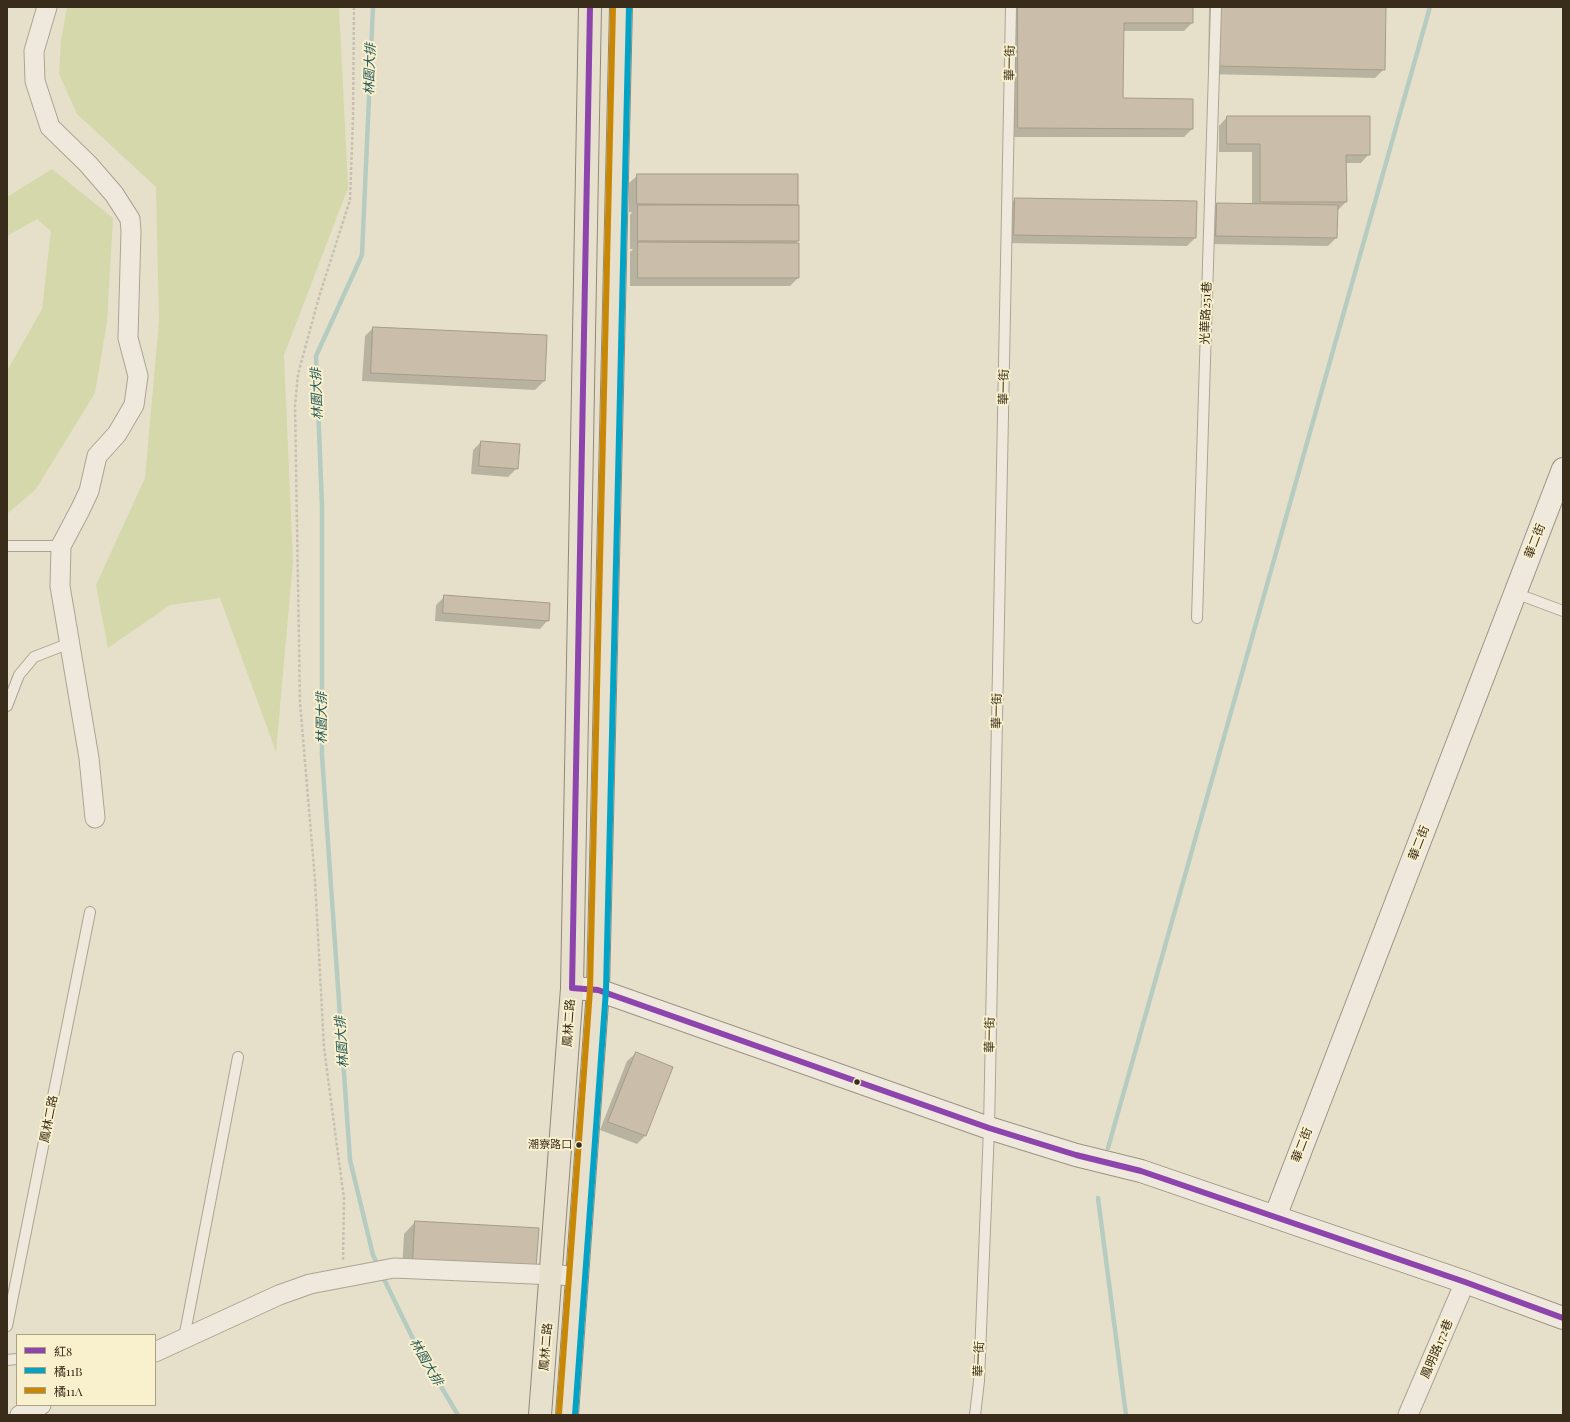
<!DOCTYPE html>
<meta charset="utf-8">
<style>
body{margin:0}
#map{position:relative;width:1570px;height:1422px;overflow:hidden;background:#e6e0ca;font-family:"Playfair Display","Noto Sans TC",serif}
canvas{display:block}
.frame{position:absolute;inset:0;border:8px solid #3a2c1a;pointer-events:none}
.legend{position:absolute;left:16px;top:1334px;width:140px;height:72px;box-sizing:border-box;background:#f9f0cd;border:1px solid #ada285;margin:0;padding:5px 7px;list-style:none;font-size:12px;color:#3a2c1a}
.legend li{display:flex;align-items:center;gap:8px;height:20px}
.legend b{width:20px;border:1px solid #ada285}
</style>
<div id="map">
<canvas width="1570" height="1422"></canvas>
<div class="frame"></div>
<ul class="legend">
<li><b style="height:5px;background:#8e44ad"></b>紅8</li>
<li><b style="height:5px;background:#03a3c5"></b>橘11B</li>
<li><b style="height:5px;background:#c88806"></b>橘11A</li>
</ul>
</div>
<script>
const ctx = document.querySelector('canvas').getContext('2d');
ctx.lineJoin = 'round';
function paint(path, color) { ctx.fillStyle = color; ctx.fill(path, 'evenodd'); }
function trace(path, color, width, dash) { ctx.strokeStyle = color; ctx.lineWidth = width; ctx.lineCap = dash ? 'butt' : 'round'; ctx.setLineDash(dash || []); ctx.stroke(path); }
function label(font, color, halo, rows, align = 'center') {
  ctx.font = font + ' "Playfair Display","Noto Sans TC",serif'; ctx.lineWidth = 4; ctx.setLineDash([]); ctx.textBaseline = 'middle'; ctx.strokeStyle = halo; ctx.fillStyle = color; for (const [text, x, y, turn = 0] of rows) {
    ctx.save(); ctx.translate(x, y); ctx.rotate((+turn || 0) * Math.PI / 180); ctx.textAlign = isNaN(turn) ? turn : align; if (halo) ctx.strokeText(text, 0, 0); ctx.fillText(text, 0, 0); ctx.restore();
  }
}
const green = new Path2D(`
 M67 7H339L348 188 284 355 293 562 276 752 220 598 170 605 108 648 96 585 145 478 159 321 156 187 77 114 59 74 61 40Z
 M52 169 113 218 107 322 95 393 36 489 7 514V371L42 309 51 231 37 219 7 236V197Z`);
const shadow = new Path2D(`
 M1010 7H1192V23L1184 31H1123L1122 99 1192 129 1184 137H1010Z
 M1209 7H1385L1384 69 1375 78 1208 74Z
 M1227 117 1369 154 1361 163H1345L1346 202 1337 211 1336 238 1328 246 1208 244V212L1217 204H1252V152H1219V126Z
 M638 175 797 204 795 206 798 241 795 244 798 278 790 286H630V252L633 249H630V215L632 212H629V183Z
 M1015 199 1195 238 1187 246 1006 243 1007 207Z
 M373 328 546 336 544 381 535 390 362 381 365 336Z
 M481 442 517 468 508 477 471 474 473 450Z
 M445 596 548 620 540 629 435 621 436 605Z
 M636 1053 645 1136 637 1144 600 1130 627 1061Z
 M415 1222 535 1267 402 1272 404 1234Z`);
const stream = new Path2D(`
 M373 7 362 255 316 356 322 506V756L350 1160 373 1255 378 1266
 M1108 1148 1430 7
 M1098 1198 1126 1415
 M382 1275 415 1343 458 1415`);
const building = new Path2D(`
 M1018 7H1193V23H1124L1123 98 1193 99V129L1018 128Z
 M1217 7H1386L1385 70 1216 66Z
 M1227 116H1370V155H1346L1347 202H1260V144H1227Z
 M637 174H798V205L637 204Z
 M1015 198 1197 201 1196 238 1014 235Z
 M1217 203 1338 205 1337 238 1216 236Z
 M638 205H799V241H638Z
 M638 242 799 243V278H638Z
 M373 327 547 335 545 381 371 373Z
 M481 441 520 444 518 469 479 466Z
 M444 595 550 603 549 621 443 613Z
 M636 1052 673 1067 646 1136 608 1122Z
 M415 1221 539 1228 536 1268 413 1261Z`);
const path = new Path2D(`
 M343 1260 344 1199 324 1048 315 880 300 703 295 406 298 374 319 297 350 200 353 119 354 7`);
const lane = new Path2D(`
 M7 546H61
 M1515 593 1563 611
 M1197 618 1216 7
 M7 706 19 675 34 657 70 643
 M7 1326 90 912
 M183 1338H184L238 1057
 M7 1360 17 1359
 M975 1415 979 1381 989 1128 1011 7`);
const street = new Path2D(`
 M47 7 34 51 35 81 50 127 88 164 114 194 130 219 131 231 128 338 138 376 134 405 117 434 97 456 89 491 80 510 61 546 60 586 89 758 95 818
 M155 1352 279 1295 310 1284 394 1268 578 1276
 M20 1415 41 1405
 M1408 1415 1465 1282`);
const secondary = new Path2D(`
 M572 988 598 990 989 1128 1076 1155 1141 1171 1465 1282 1563 1318
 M1275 1217 1563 469`);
const primary = new Path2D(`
 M540 1415 572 988 590 7
 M567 1415 598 990 621 7`);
const bus1 = new Path2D(`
 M590 7 572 988 598 990 989 1128 1076 1155 1141 1171 1465 1282 1563 1318`);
const bus2 = new Path2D(`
 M575 1415 606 990 629 7`);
const bus3 = new Path2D(`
 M559 1414 590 990 613 7`);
const markers = [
 [857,1082,3.5,"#3a2c1a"],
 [579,1145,3.5,"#3a2c1a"]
];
const busNames = [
 ["潮寮路口",572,1145]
];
const streetNames = [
 ["華一街",1010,63,-89],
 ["光華路251巷",1206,313,-88],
 ["華一街",1004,387,-89],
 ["華二街",1535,541,-69],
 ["華一街",997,711,-89],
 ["華二街",1419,843,-69],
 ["鳳林二路",569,1023,-86],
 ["華一街",990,1035,-89],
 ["鳳林二路",49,1119,-79],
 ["華二街",1302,1145,-69],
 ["鳳林二路",546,1347,-85],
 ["鳳明路172巷",1437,1349,-67],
 ["華一街",979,1359,-88]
];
const waterNames = [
 ["林園大排",370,69,-88],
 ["林園大排",317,394,-92],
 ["林園大排",322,718,-90],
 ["林園大排",342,1042,-94],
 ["林園大排",426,1362,60]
];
paint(green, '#d4d8aa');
paint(shadow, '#0003');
trace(stream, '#b6ccc0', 4.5);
paint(building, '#cabdaa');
trace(building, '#a69b89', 1);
trace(lane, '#aba494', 12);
trace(street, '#aba494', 21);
trace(secondary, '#9a9383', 24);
trace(primary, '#90897a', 24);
trace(path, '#c6c1b3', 2.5, [3, 2]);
trace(lane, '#eee9dc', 10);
trace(street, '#eee9dc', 19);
trace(secondary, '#eee9dc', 22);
trace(primary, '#e6e0cd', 22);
trace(bus1, '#8e44ad', 6);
trace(bus2, '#03a3c5', 6);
trace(bus3, '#c88806', 6);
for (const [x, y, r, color] of markers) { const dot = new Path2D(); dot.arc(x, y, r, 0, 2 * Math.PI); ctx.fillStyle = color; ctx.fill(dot); trace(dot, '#f9f0cd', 1.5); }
label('11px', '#3a2c1a', '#f9f0cd', busNames, 'right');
label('12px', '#3a2c1a', '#f9f0cd', streetNames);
label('italic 13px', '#285b5c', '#f9f0cd', waterNames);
</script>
